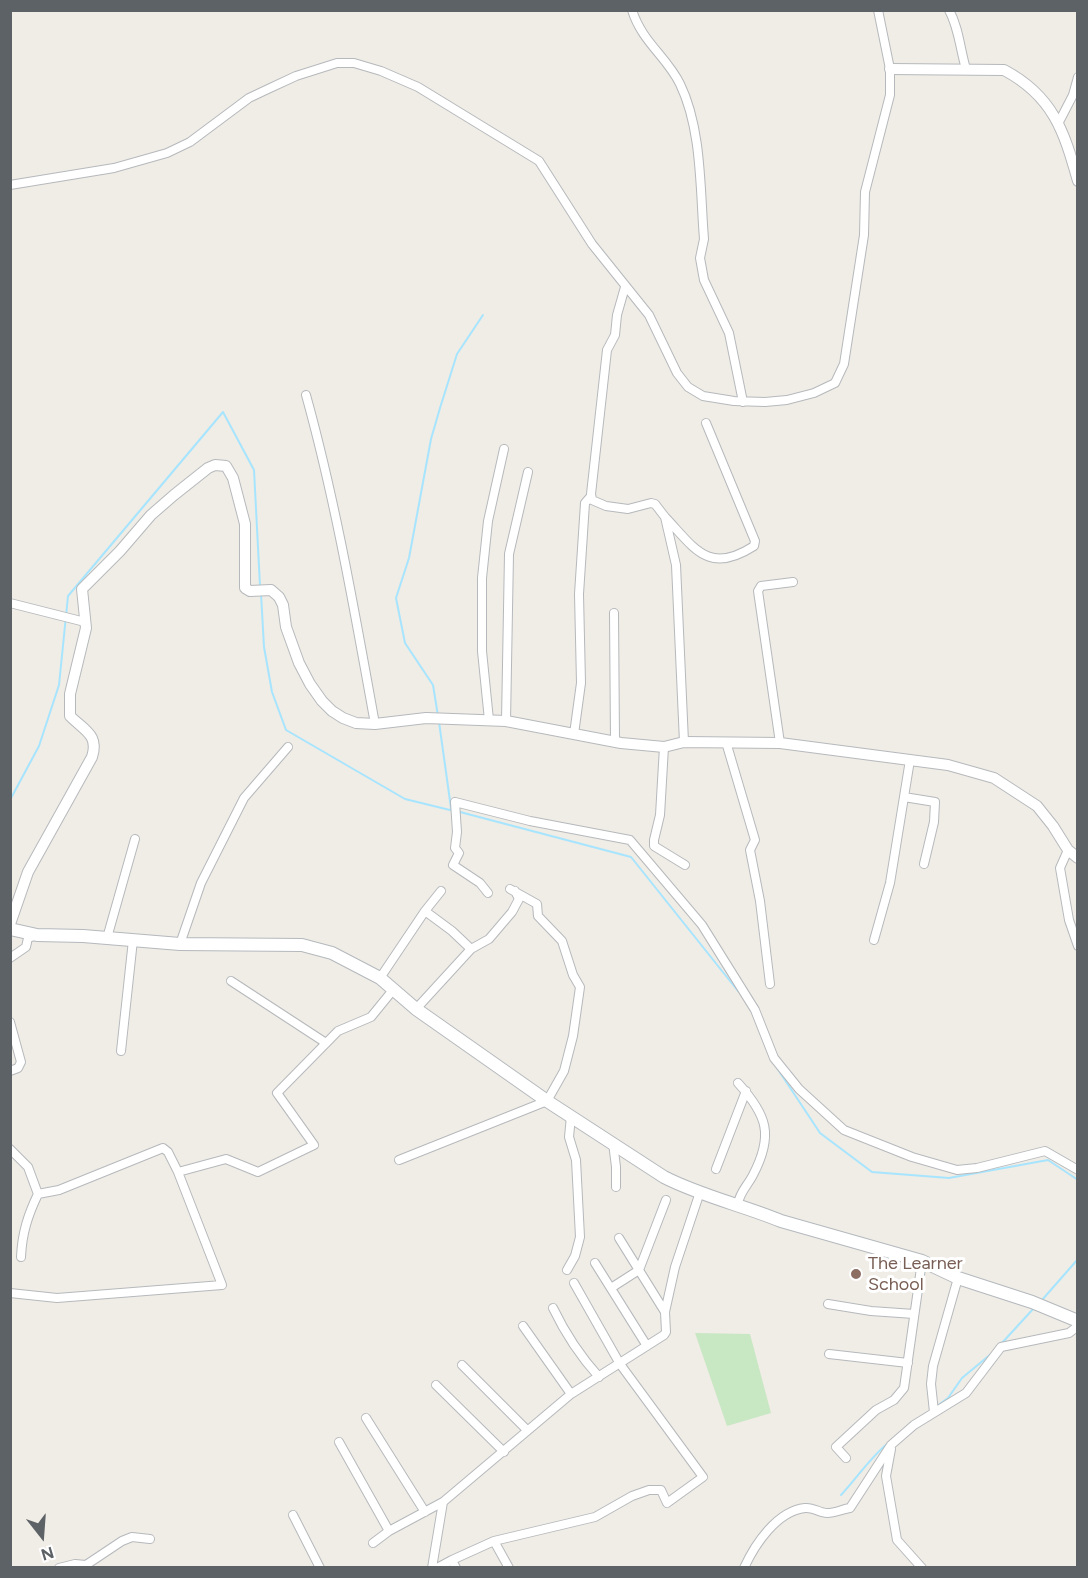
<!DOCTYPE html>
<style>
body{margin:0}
#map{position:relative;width:1088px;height:1578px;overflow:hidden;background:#f0ece6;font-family:Figtree,sans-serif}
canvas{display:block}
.frame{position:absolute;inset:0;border:12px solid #5d6266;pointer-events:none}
.north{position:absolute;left:12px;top:1506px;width:60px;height:60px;-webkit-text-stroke:4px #fff;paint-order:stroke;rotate:163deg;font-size:16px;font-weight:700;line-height:24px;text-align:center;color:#5d6266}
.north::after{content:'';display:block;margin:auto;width:21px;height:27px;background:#5d6266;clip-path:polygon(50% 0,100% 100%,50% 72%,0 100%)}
</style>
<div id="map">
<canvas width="1088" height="1578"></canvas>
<div class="frame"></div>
<div class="north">N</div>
</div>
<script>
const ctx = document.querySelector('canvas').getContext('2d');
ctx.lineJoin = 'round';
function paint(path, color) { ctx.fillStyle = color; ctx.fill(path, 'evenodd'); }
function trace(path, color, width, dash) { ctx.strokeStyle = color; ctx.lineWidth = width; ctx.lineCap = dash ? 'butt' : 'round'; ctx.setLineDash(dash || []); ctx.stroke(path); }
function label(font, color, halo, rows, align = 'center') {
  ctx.font = font + ' Figtree,sans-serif'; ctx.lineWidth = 6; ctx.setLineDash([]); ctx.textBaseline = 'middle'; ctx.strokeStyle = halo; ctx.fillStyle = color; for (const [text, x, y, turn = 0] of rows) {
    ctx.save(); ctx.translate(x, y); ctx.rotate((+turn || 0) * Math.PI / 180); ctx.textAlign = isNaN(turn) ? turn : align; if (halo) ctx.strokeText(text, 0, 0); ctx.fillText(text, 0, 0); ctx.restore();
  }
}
const green = new Path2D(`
 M695 1333 750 1334 771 1413 727 1426Z`);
const stream = new Path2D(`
 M261 594 264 647 272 692 286 730 405 799 454 811
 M438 716 433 685 405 643 396 598 409 558 431 439 440 408 457 354 483 315
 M439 722 451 808
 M10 800 39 746 59 685 68 596 223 412 254 470 260 586
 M460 812 631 857 738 991
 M777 1068 820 1133 872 1172 949 1178 1048 1160 1078 1180
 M1042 1300 1078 1259
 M1001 1344 1034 1308
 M937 1406 948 1398 962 1378 991 1354
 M841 1495C857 1478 869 1459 887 1444`);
const minor = new Path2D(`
 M632 10C642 42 667 57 680 84 702 129 700 190 704 239L700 258 704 280 729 333 743 402
 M949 10C959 28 960 49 966 69
 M1059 122 1073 95 1078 77
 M10 185 114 168 167 153 190 142 249 98 268 89 296 76 337 63H354L381 71 418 87 539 161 592 244 649 315 677 373 688 387 703 396 734 401 765 402 787 400 814 393 835 383 844 364 864 235 865 192 890 95V69L878 10
 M625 287 617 315 615 335 607 350 591 494 592 500 606 506 628 509 651 503 655 504 665 517 676 565 684 742
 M306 395C336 503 355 614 375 724
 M666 518C695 549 709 575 754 546L755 541 706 423
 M10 603 85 622
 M614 613 615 741
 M489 720 482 651V578L488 521 504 449
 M506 721 509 554 528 472
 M574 734 581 683 579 594 585 503 591 496
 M726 742 755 840 750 850 760 901 770 984
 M780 743 758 591 761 586 793 582
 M664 747 660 815 654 840V846L685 865
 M904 797 935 802 934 822 924 864
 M1068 850 1060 868 1069 920 1078 946
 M488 893 480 883 453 865 459 853 455 848 457 832 455 802 530 821 630 840 702 925 755 1010 774 1058 799 1089 844 1130 912 1157 957 1170 977 1168 1045 1151 1078 1170
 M425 911 452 931 471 949
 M107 938 135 839
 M874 940 890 883 910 760
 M180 944 201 883 244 798 288 747
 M10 958 26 947 28 938 37 935
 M380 978 425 911 441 891
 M231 981 326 1043
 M416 1009 471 949 489 939 512 912 519 899 515 891
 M10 1022 21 1062 18 1068 10 1071
 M121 1051 133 940
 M738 1083C767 1115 774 1135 753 1175 748 1185 739 1193 738 1204
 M613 1143 616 1167V1187
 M10 1149 28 1167 38 1194
 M399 1160 547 1101 564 1071 573 1036 580 987 573 975 562 941 538 916 537 904 510 889
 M716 1169 746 1091
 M619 1238 665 1312
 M21 1257C22 1233 28 1215 38 1194L59 1190 163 1148 168 1152 178 1172 226 1159 258 1172 314 1145 277 1093 338 1031 371 1017 393 990
 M595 1263 647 1346
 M567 1270 575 1256 580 1237 576 1160 569 1137 571 1116
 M611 1288 639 1270 666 1200
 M10 1293 57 1298 222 1285 178 1172
 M828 1304 871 1311 914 1314
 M553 1308C565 1333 580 1356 599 1377
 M523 1326 571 1394
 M829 1354 908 1363
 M462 1365 527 1430
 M436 1385 504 1452
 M934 1412 931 1384 933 1366 958 1278
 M366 1418 425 1512
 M339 1442 389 1531
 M891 1449 886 1476 897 1540 922 1568
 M846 1458 836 1447 876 1410 894 1400 904 1388 922 1261
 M293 1515 320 1568
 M494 1541 509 1568
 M373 1543 389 1531 443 1502
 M452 1560 494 1541 595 1517 632 1496 649 1490H661L667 1503 703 1477 620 1364 574 1283
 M59 1568 75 1564 86 1565 122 1541 132 1537 150 1539
 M432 1568 443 1502 571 1394 664 1335 666 1332 665 1312 675 1267 700 1192
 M437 1568 452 1560 456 1568
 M744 1568C755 1544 777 1511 805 1508 813 1507 820 1513 827 1513 835 1513 843 1509 850 1508L891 1445 914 1425 966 1393 1001 1347 1069 1333 1078 1326`);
const tertiary = new Path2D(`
 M890 69 1004 70C1053 96 1064 131 1078 181
 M10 924 28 872 92 757C99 735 85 731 70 716V694L86 628 82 589 120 551 151 515 174 495 208 468 215 465 226 466 233 478 245 524V588L250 591 271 590 279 597 283 605 286 627 299 663 310 684 322 701 332 711 343 718 356 723 375 724 426 718 506 721 621 743 664 747 684 742 780 743 948 765 994 778 1037 806 1053 826 1068 850 1078 858`);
const secondary = new Path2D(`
 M10 929 37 935 83 936 180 944 302 945 332 953 380 978 416 1009 547 1101 664 1177C701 1196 742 1205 781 1221L922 1261 958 1278 1032 1302 1078 1321`);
const markers = [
 [856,1274,6,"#8d6e63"]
];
const educationNames = [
 ["The Learner",868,1264],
 ["School",868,1285]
];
paint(green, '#c8e7c3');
trace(stream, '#a7e5fe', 2);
trace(minor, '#b6b9bc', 10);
trace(tertiary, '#b6b9bc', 12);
trace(secondary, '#b4b9bd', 14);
trace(minor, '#fff', 8);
trace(tertiary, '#fff', 10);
trace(secondary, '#fff', 12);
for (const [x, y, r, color] of markers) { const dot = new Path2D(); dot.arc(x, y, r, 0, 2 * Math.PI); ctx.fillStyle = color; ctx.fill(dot); trace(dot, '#fff', 2); }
label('18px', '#785e54', '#fff', educationNames, 'left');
</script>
